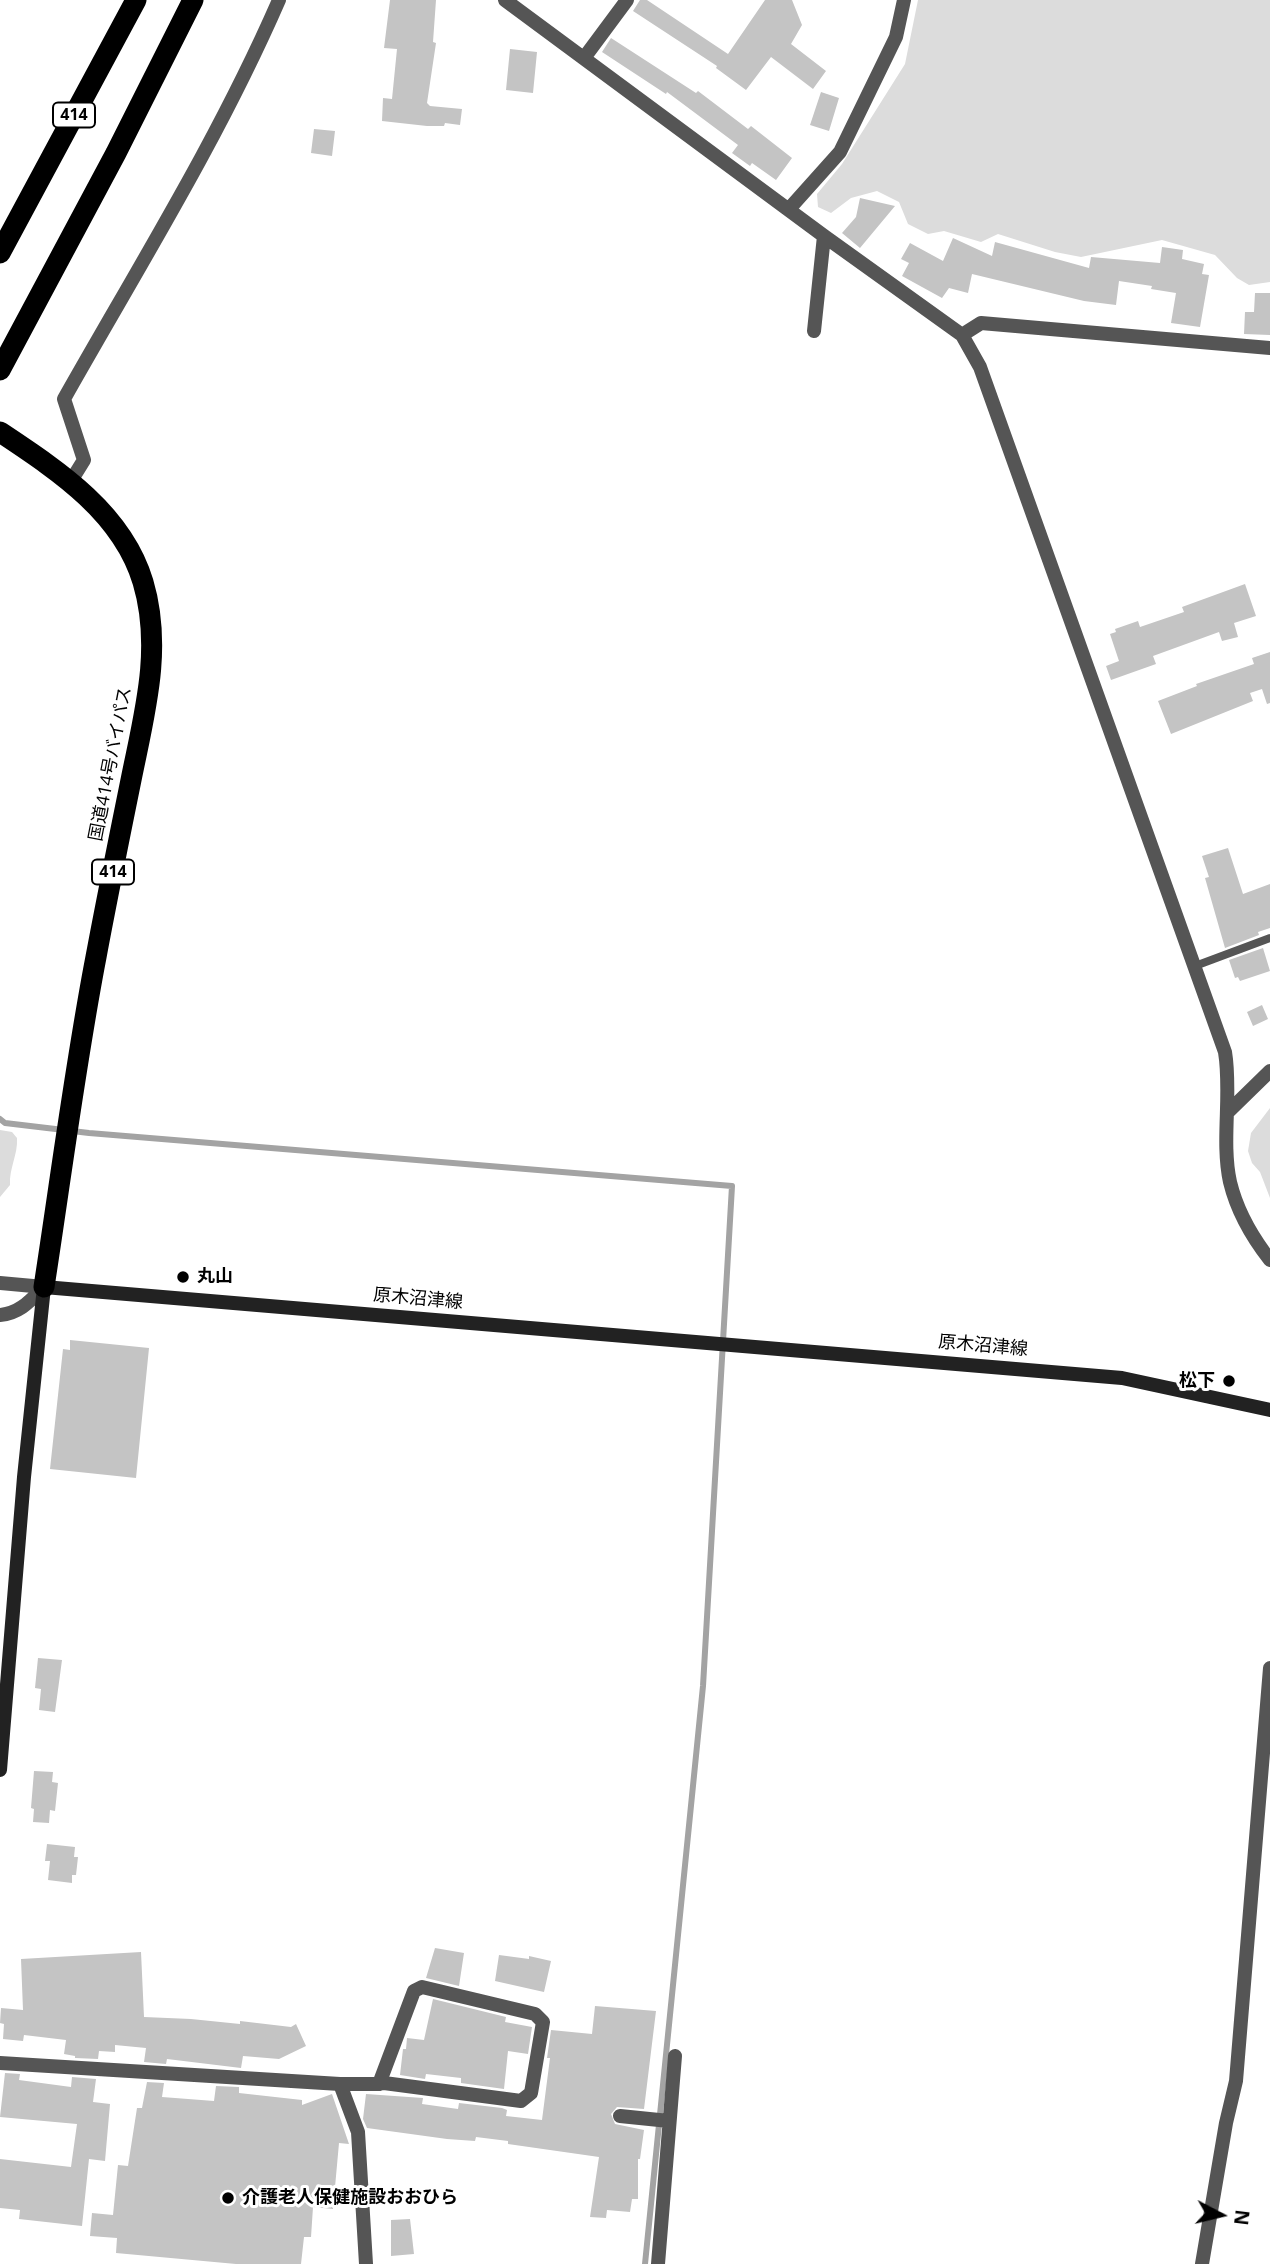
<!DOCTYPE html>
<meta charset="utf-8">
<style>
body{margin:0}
#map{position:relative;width:1270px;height:2264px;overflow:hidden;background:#fff;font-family:"Open Sans",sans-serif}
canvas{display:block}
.north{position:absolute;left:1186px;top:2180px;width:70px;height:70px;-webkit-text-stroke:5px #fff;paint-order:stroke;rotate:97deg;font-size:19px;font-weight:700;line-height:28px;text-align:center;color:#000}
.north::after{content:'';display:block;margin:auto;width:24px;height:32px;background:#000;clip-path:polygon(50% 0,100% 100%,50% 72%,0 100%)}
</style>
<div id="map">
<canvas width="1270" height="2264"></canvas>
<div class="north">N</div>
</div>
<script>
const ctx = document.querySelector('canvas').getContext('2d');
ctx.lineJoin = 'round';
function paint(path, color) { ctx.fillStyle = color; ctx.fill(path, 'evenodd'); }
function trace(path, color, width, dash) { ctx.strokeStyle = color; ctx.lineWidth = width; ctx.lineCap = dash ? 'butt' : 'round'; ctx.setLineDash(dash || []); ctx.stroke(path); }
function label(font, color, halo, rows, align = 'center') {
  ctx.font = font + ' "Open Sans","Noto Sans JP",sans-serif'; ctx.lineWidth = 6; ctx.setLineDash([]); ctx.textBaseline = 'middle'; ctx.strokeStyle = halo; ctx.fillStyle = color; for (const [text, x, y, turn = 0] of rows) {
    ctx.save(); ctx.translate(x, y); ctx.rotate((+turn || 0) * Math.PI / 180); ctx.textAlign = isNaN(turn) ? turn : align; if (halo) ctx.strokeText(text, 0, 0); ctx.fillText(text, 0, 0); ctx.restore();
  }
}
const green = new Path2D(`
 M918 0H1270V282L1249 285 1237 278 1215 255 1162 240 1081 257 1055 252 998 234 981 242 944 231 928 234 908 224 899 202 877 191 851 198 831 213 818 207 817 194 842 164 905 64Z
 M1270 1108V1198L1260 1172 1252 1163 1248 1151 1251 1133Z
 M0 1130 12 1132 17 1138C18 1155 9 1168 10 1185L0 1197Z`);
const stream = new Path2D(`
 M0 1119 5 1123 89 1133 732 1186 703 1686 645 2264`);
const building = new Path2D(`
 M390 0H436L433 42 436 43 427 103 430 106 462 109 460 125 445 123 444 126H427L382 121 383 98 392 99 397 49 384 48Z
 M640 0H647L728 54 765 0H792L802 25 791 44 826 71 813 89 771 57 746 90 716 68 717 66 633 11Z
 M611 38 696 93 698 91 748 129 751 126 792 158 776 180 752 163 750 166 732 153 738 145 667 92 666 94 602 52Z
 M510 49 537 52 533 93 506 90Z
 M821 92 839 98 829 131 810 125Z
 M314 129 335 131 332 156 311 153Z
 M860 198 895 206 860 248 842 233 856 217Z
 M953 238 992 256 995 242 1089 268 1091 257 1160 263 1162 247 1183 250 1182 259 1204 264 1202 274 1209 275 1200 327 1171 323 1176 293 1151 289 1152 286 1119 281 1116 305 1084 301 972 274 968 293 949 288 942 298 902 276 909 263 901 259 910 243 943 261Z
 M1255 293H1270V335L1244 334 1245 312H1254Z
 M1245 584 1256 616 1234 623 1238 637 1222 641 1219 632 1153 656 1156 664 1111 680 1106 666 1119 661 1110 634 1116 632 1115 629 1138 621 1140 627 1184 612 1182 607Z
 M1270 652V703L1267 704 1262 689 1250 693 1253 701 1171 734 1158 701 1197 686 1196 684 1254 664 1252 658Z
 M1228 848 1243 894 1270 884V928L1258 932 1259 935 1225 948 1205 878 1209 877 1202 856Z
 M1263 948 1270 971 1240 981 1238 977 1235 978 1229 960Z
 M1262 1005 1268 1019 1253 1026 1247 1012Z
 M70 1340 149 1348 136 1478 50 1469 63 1349 70 1350Z
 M38 1658 62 1660 55 1712 39 1710 41 1689 35 1688Z
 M34 1771 53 1772 52 1782 58 1783 55 1811 50 1810 49 1823 33 1822 34 1809 31 1808Z
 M47 1844 75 1847 74 1857H78L76 1875H72V1883L48 1880 50 1861H45Z
 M435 1948 464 1953 459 1986 426 1978Z
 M141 1952 144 2017 191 2019 240 2024V2021L291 2027 296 2024 306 2046 279 2059 243 2056 241 2068 167 2059 166 2064 144 2062 146 2048 115 2045V2052L99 2051 98 2059 75 2058V2056L64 2054 66 2040 24 2035 23 2041 3 2039 4 2024 0 2023 1 2008 23 2010 21 1959Z
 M499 1955 529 1959V1956L551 1961 544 1992 495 1981Z
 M433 1999 506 2017 505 2022 532 2027 528 2054 508 2051 504 2089 461 2083V2078L426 2074 425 2079 400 2075 403 2049H406L407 2038 424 2040Z
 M595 2006 656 2011 644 2109 617 2107 611 2114 615 2124 644 2130 640 2159H638V2199H632L630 2212 607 2210 606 2218 590 2217 599 2157 508 2144V2141L476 2137 475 2141 447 2139 367 2128 363 2119 366 2094 423 2098 422 2104 458 2109 459 2103 502 2108 507 2110 506 2116 542 2120 550 2058H547L551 2030 592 2034Z
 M5 2073 20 2074 19 2080 71 2087 72 2077 96 2079 93 2102 110 2104 105 2161 89 2159 82 2226 19 2219 20 2210 0 2208V2159L71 2167 77 2124 0 2117Z
 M147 2082 164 2083 162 2097 214 2101 216 2086 239 2087V2093L302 2100V2105L332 2094 349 2144 339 2143 333 2209 313 2207 311 2237H304L301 2264H236L116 2253 117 2238 90 2236 92 2213 113 2215 118 2165 128 2166 137 2108H142Z
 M410 2219 414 2254 391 2256V2220Z`);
const lane = new Path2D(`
 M1195 966 1270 938`);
const street = new Path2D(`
 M505 0 824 236 962 335 980 367 1225 1052C1232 1094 1221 1141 1230 1182 1237 1211 1252 1237 1270 1260
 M584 58 627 0
 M789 209 840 152 896 37 904 0
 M814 331 824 236
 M962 335 981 323 1270 348
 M71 481 84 460 64 399C139 266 218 140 279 0
 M1228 1112 1270 1071
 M0 1283 44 1287
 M0 1315C20 1313 30 1301 44 1287
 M0 2063 340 2084H379L384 2083 521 2101 531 2093 543 2022 535 2014 422 1987 414 1991 379 2084
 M340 2084 358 2132 366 2264
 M620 2116 669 2121
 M658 2264 675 2056
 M1202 2264 1226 2123 1236 2081 1270 1668`);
const secondary = new Path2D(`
 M0 1770 24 1477 44 1287 1122 1378 1270 1410`);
const highway = new Path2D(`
 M0 253 136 0
 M0 370 116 153 193 0
 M0 432C57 470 122 512 143 582 163 649 144 715 131 780 119 839 107 898 96 957 75 1066 61 1177 44 1287`);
const markers = [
 [183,1277,7,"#000"],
 [1229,1381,7,"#000"],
 [228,2198,7,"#000"]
];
const shields = [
 [74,115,42],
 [113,872,42]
];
const shieldNames = [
 ["414",74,115],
 ["414",113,872]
];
const streetNames = [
 ["国道414号バイパス",111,764,-79],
 ["原木沼津線",418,1299,5],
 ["原木沼津線",983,1346,5]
];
const poiNames = [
 ["丸山",197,1277],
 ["松下",1215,1381,"right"],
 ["介護老人保健施設おおひら",242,2198]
];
paint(green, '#dcdcdc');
trace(stream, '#a3a3a3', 6);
paint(building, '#c4c4c4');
trace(lane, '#555', 8);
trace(street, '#555', 14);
trace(secondary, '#222', 14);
trace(highway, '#000', 21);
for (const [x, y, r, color] of markers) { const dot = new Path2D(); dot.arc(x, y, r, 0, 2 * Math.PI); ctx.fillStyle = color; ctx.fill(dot); trace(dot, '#fff', 2.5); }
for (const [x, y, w] of shields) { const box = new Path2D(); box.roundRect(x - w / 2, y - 12.5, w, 25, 5); ctx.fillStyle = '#fff'; ctx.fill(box); trace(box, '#000', 2); }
label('bold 16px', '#000', null, shieldNames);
label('18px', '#000', '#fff', streetNames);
label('bold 18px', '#000', '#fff', poiNames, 'left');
</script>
